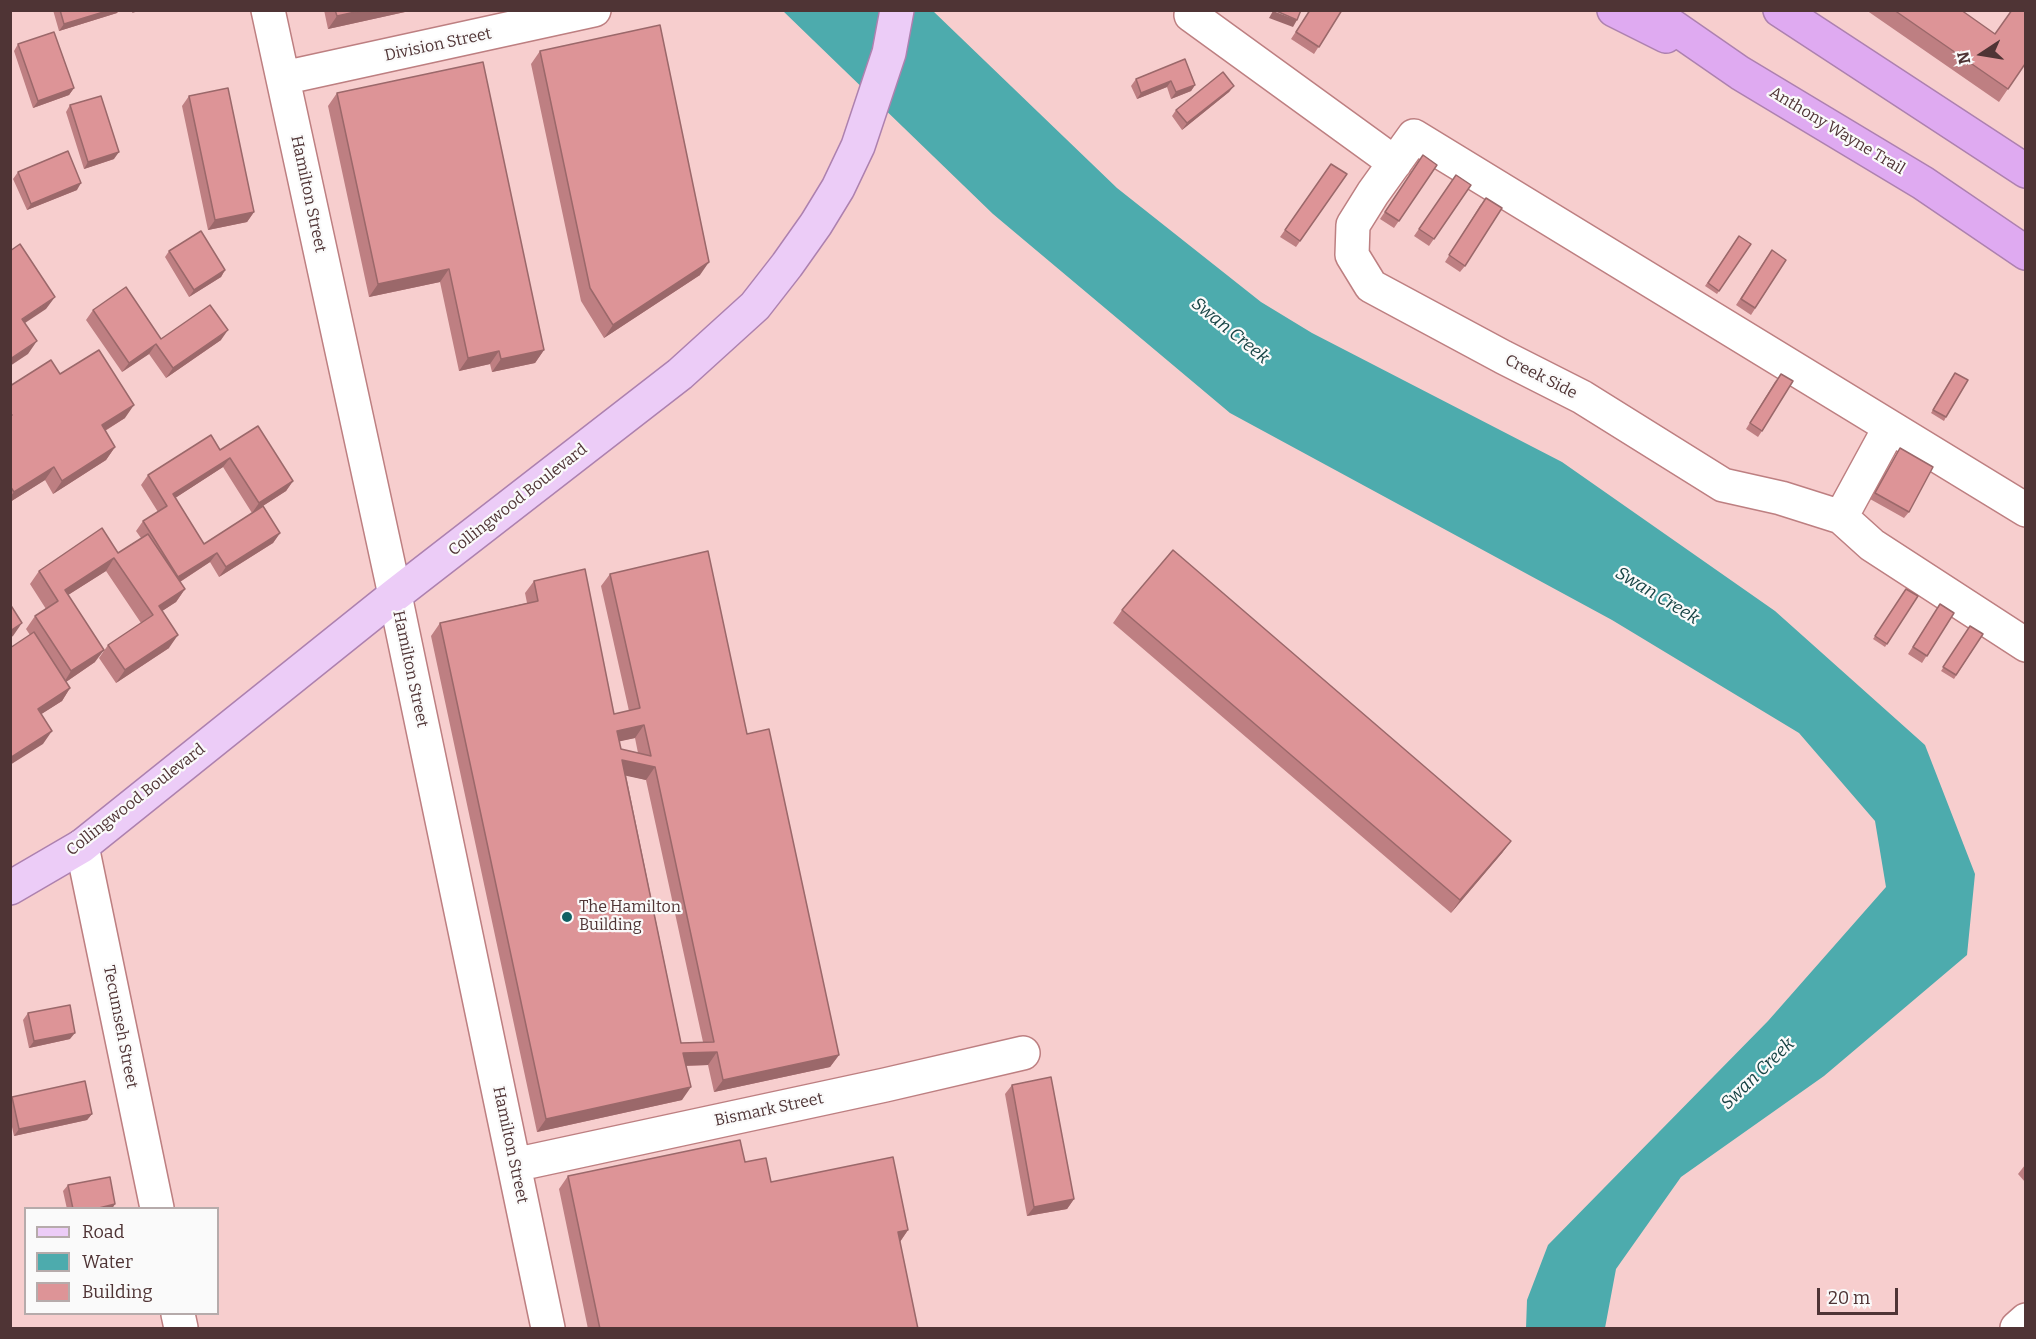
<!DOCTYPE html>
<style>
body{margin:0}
#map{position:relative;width:2036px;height:1339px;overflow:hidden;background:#f7cece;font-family:Bitter,serif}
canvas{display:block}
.frame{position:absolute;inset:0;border:12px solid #4f3435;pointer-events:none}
.legend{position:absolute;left:24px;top:1207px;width:195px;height:108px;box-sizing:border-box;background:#fafafa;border:2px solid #b6abab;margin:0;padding:8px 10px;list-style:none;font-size:18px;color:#4f3435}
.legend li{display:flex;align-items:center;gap:12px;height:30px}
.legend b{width:30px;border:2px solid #b6abab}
.north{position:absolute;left:1952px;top:24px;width:60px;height:60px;-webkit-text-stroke:4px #fafafa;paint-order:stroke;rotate:258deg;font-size:16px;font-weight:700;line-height:24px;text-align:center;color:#4f3435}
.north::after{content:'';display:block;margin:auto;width:21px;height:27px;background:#4f3435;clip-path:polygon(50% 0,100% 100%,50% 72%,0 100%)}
.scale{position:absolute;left:1817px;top:1288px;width:81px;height:27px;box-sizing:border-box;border:3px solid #4f3435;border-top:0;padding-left:8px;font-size:18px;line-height:21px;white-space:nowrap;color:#4f3435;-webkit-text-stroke:4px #fafafa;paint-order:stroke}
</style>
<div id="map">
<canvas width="2036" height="1339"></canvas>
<div class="frame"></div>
<ul class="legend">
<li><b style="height:8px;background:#ecccf7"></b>Road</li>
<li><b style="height:16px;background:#4dabad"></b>Water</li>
<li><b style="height:16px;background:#dd9497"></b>Building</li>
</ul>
<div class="north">N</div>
<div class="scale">20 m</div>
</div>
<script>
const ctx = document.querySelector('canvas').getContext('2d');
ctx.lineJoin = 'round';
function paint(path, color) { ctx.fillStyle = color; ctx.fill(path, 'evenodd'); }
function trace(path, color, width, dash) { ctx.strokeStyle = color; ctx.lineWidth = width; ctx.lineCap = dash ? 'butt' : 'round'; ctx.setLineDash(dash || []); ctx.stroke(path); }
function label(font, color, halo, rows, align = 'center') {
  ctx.font = font + ' Bitter,serif'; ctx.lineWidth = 4.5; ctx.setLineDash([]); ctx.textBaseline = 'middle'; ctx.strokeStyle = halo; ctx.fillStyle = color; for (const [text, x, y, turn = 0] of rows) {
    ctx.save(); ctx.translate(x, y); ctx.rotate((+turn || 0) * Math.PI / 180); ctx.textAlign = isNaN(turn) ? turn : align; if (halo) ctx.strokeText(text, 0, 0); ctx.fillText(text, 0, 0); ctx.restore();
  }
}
const water = new Path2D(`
 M783 11H933L1117 188 1261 302 1312 333 1562 462 1775 611 1925 745 1975 874 1967 955 1824 1076 1681 1177 1616 1269 1605 1328H1526L1527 1300 1548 1245 1768 1021 1886 887 1875 821 1799 733 1612 620 1230 413 993 214Z`);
const minor = new Path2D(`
 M268 10 395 595 548 1328
 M1191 15 1395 163
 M283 78 594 10
 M2026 510 1414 136 1373 193 1353 225 1352 255 1371 286 1503 357 1582 397 1723 485 1781 498 1841 517 1872 545 2026 645
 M1841 517 1890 427
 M82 846 157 1208
 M514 1165 885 1085 1023 1053
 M178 1314 181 1328
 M2017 1328 2026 1320`);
const major = new Path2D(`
 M10 888 82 846 395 595 680 374 755 306 787 265 816 224 838 188 858 146 889 53 897 10`);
const highway = new Path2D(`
 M1614 10 1666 36
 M1649 10 1740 73 1923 183 2026 253
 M1780 10 2026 171`);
const wall = new Path2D(`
 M53 10H119L117 13 59 31Z
 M324 10H414L328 29Z
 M1310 10H1342L1314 54 1291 39Z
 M1866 10H1961L2025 64 1999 102Z
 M18 44 74 88 69 95 33 108 14 51Z
 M540 51 700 275 604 338 581 301 531 64Z
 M1185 59 1195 85 1191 91 1171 99 1167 87 1137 99 1131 86 1136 79Z
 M1234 86 1229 92 1182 130 1172 116 1176 110Z
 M337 93 544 350 535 363 492 372 490 364 459 371 440 282 369 297 328 106Z
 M189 96 254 212 247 222 208 230 182 106Z
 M70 105 114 159 84 169 66 112Z
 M1423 155 1437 165 1394 228 1380 219Z
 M1331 164 1347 174 1296 247 1280 237Z
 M18 172 77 190 27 210 13 179Z
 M1456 175 1471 185 1429 246 1414 236Z
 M1481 204 1465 266 1460 272 1445 262Z
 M1739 236 1751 244 1717 294 1705 286Z
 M169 251 225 270 221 277 189 297 165 257Z
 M1767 257 1786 260 1751 315 1736 305Z
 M93 310 161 339 221 340 166 378 149 354 122 372 86 320Z
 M60 374 125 418 105 431 115 447 106 460 53 494 45 480 10 502V386Z
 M1953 376 1946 417 1944 421 1931 413Z
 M1776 380 1762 431 1758 437 1746 429Z
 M1900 448 1909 512 1904 518 1870 499Z
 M220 450 293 481 286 491 252 513 223 467 175 498 204 544 280 533 273 543 219 577 210 562 180 582 185 589 176 602 162 611 169 648 116 683 99 658 108 645 141 623 106 571 68 595 95 662 66 682 70 688 62 701 41 714 43 744 30 635 26 629 35 616 46 609 30 584 39 571 118 553 141 538 136 531 143 521 158 512 141 485 148 475Z
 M610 574 747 734 839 1055 830 1067 714 1092 708 1065 686 1066 682 1100 537 1132 431 636 440 623 527 603 525 593 534 581 614 714 629 711 601 586ZM635 738 638 753 621 749 619 741ZM626 775 646 780 703 1042 681 1043Z
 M1906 589 1918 596 1885 647 1873 639Z
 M1940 604 1954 613 1922 663 1908 654Z
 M1122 610 1511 841 1502 853 1451 913 1113 623Z
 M1970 626 1983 634 1954 679 1941 671Z
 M28 1013 70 1039 29 1048 23 1020Z
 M1012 1085 1074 1199 1067 1209 1027 1216 1005 1094Z
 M12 1097 92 1114 87 1120 14 1136 10 1118V1099Z
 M745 1162 771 1182 908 1230 900 1242 918 1329H588L559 1189 568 1176Z
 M2025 1165V1182L2018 1174Z
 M68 1185 112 1209H67L63 1191Z`);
const shadedWall = new Path2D(`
 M110 10H119L117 13 59 31 64 24Z
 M134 10H142L132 13Z
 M364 10H414L328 29 337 16Z
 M1273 11 1297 20 1293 27 1269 18Z
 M1171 81 1167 87 1137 99 1141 93Z
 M1195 85 1191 91 1171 99 1176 92Z
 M1234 86 1229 92 1182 130 1187 123Z
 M74 88 69 95 33 108 38 101Z
 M119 152 114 159 84 169 88 162Z
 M81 183 77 190 27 210 31 204Z
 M254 212 247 222 208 230 215 220Z
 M709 262 700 275 604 338 613 325Z
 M449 269 440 282 369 297 378 284Z
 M225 270 221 277 189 297 194 290Z
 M55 297 46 309 13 331 22 319Z
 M228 330 221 340 166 378 173 368Z
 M37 341 28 354 10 366V359Z
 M156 344 149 354 122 372 129 363Z
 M544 350 535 363 492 372 501 359Z
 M499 351 490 364 459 371 468 358Z
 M134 405 125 418 93 438 102 425Z
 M115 447 106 460 53 494 62 481Z
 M230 458 223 467 166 504 173 494Z
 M54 467 45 480 10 502V497L14 492Z
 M293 481 286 491 252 513 259 503Z
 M280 533 273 543 219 577 226 567Z
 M217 553 210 562 172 587 178 577Z
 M114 558 106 571 57 602 65 590Z
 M185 589 176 602 150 619 159 606Z
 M22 623 13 636 10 638V631Z
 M178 635 169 648 116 683 125 670Z
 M104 650 95 662 63 684 71 671Z
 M70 688 62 701 29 722 38 709Z
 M644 725 635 738 608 744 617 731Z
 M52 731 43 744 10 765V758Z
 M622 760 655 767 646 780 613 773Z
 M1511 841 1502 853 1451 913 1460 900Z
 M75 1033 70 1039 29 1048 34 1041Z
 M717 1052 708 1065 674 1066 683 1053Z
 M839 1055 830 1067 714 1092 723 1080Z
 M691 1087 682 1100 537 1132 546 1119Z
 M92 1114 87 1120 14 1136 19 1129Z
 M1074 1199 1067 1209 1027 1216 1034 1207Z
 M115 1204 112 1209H95Z
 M908 1230 899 1243 898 1232Z`);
const building = new Path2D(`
 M60 10H110L64 24Z
 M335 10H364L337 16Z
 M1274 10H1301L1297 20Z
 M1310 10H1342L1319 47 1296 32Z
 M1894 10H1961L1995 34 2012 10H2025V64L2008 89Z
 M660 25 709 262 613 325 590 288 540 51Z
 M54 32 74 88 38 101 18 44Z
 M1185 59 1195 85 1176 92 1171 81 1141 93 1136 79Z
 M483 62 544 350 501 359 499 351 468 358 449 269 378 284 337 93Z
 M1223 72 1234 86 1187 123 1176 110Z
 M228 88 254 212 215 220 189 96Z
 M101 96 119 152 88 162 70 105Z
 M68 151 81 183 31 204 18 172Z
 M1423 155 1437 165 1399 221 1385 212Z
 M1331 164 1347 174 1300 241 1285 230Z
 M1456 175 1471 185 1434 239 1419 229Z
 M1486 198 1502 208 1465 266 1449 255Z
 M201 231 225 270 194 290 169 251Z
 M1739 236 1751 244 1719 291 1708 283Z
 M20 244 55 297 22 319 37 341 10 359V251Z
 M1772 250 1786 260 1755 308 1741 299Z
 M126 287 161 339 210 305 228 330 173 368 156 344 129 363 93 310Z
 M99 350 134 405 102 425 115 447 62 481 54 467 14 492 10 486V416L12 415 10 413V386L51 360 60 374Z
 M1955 373 1968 380 1946 417 1933 410Z
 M1781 374 1793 381 1762 431 1750 423Z
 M258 426 293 481 259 503 230 458 173 494 204 544 263 506 280 533 226 567 217 553 178 577 143 521 167 506 148 475 211 435 220 450Z
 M1900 448 1933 467 1909 512 1875 493Z
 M102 528 118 553 148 534 185 589 159 606 178 635 125 670 108 645 153 615 114 558 65 590 104 650 71 671 35 616 58 601 39 571Z
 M1173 550 1511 841 1460 900 1122 610Z
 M708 551 747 734 769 729 839 1055 723 1080 717 1052 683 1053 691 1087 546 1119 440 623 538 601 534 581 585 569 614 714 640 708 610 574ZM644 725 651 756 621 749 617 731ZM622 760 655 767 714 1042 681 1043Z
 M1906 589 1918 596 1887 644 1875 636Z
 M10 604 22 623 10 631Z
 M1940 604 1954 613 1927 656 1913 647Z
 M1970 626 1983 634 1956 675 1943 667Z
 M34 632 70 688 38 709 52 731 10 758V648Z
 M70 1005 75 1033 34 1041 28 1013Z
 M1051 1077 1074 1199 1034 1207 1012 1085Z
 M85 1081 92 1114 19 1129 12 1097Z
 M740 1140 745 1162 766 1158 771 1182 893 1157 908 1230 898 1232 918 1329H600L568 1176Z
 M110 1177 115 1204 95 1209H73L68 1185Z`);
const markers = [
 [567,917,6,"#106163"]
];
const streetNames = [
 ["Division Street",438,45,-12],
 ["Anthony Wayne Trail",1837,131,31],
 ["Hamilton Street",308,194,78],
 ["Creek Side",1541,377,27],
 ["Collingwood Boulevard",518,500,-38],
 ["Hamilton Street",410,669,78],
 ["Collingwood Boulevard",136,800,-38],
 ["Tecumseh Street",120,1027,79],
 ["Bismark Street",769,1110,-12],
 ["Hamilton Street",510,1145,78]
];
const poiNames = [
 ["The Hamilton",579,908],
 ["Building",579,926]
];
const waterNames = [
 ["Swan Creek",1230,331,39],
 ["Swan Creek",1657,596,31],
 ["Swan Creek",1758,1074,-44]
];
paint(water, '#4dabad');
trace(minor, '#bd7f81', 36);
trace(major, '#ad81af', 36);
trace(highway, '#ad81af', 36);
trace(minor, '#fff', 33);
trace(major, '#ecccf7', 33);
trace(highway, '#dfaaf1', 33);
paint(wall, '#be7f82');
paint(shadedWall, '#9b686a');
paint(building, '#dd9497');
trace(building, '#9b686a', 1.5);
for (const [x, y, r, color] of markers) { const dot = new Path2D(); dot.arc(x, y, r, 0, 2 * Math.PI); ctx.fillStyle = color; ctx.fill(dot); trace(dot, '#fafafa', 2); }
label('16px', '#4f3435', '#fafafa', streetNames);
label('16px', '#4f3435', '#fafafa', poiNames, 'left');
label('italic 18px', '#184445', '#fafafa', waterNames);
</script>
